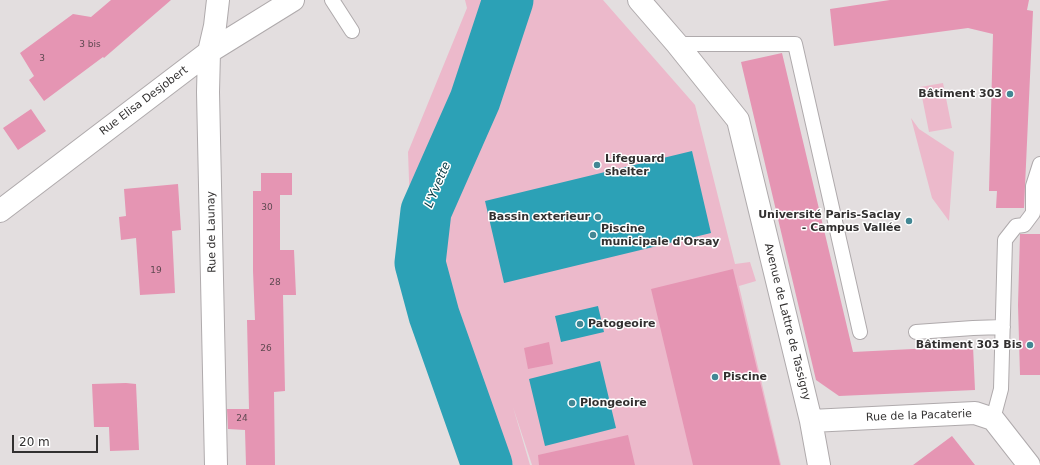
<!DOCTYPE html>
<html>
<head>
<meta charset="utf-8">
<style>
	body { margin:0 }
	#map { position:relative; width:1040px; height:465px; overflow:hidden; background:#e3dedf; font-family:"DejaVu Sans",sans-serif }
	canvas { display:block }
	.scale { position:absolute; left:12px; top:435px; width:86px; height:18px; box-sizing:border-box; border:2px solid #323030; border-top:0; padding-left:5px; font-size:12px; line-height:14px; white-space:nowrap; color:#323030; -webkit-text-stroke:3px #fff; paint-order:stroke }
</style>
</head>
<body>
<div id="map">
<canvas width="1040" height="465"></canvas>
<div class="scale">20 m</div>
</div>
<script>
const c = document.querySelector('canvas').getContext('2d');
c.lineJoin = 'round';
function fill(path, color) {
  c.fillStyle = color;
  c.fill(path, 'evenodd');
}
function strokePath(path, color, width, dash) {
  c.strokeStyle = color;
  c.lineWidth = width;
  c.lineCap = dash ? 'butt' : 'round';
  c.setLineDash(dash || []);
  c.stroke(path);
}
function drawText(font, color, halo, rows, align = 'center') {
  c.font = font + ' "DejaVu Sans",sans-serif';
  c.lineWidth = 3;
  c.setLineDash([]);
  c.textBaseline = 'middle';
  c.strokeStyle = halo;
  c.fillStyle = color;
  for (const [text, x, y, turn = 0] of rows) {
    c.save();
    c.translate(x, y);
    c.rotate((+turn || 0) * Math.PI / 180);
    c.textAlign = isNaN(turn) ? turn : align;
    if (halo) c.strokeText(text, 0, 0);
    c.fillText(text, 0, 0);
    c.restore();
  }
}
const green = new Path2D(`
	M465,0H603L695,105L735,264L750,262L756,281L739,286L781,465H532L513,407L530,465H472L440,374L412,263L408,152L467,8Z
	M943,83L952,128L929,132L920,87Z
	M911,118L919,129L954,152L949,221L932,198Z`);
const water = new Path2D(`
	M692,151L711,233L504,283L485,201Z
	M598,306L604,332L561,342L555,316Z
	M600,361L616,428L545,446L529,379Z`);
const river = new Path2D(`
	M487,465L434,315L420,263L426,211L475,100L508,0`);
const building = new Path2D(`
	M111,0H171L104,58L103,57L44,101L29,80L34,76L20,53L73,14L91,17Z
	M890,0H1029L1027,10L1033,11L1024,208H996L997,191H989L993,34L968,28L834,46L830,9Z
	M782,53L853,352L973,346L975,390L839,396L816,380L741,62Z
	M31,109L46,131L18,150L3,128Z
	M261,173H292V195H280V250H294L296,295H283L285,391L274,392L275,465H246L245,430L228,429L227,409H249L247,320H255L253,271V191H261Z
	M178,184L181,230L172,231L175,293L140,295L136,238L121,240L119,217L126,216L124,189Z
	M1020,234H1040V375H1020L1018,305Z
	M733,269L780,465H693L651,289Z
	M549,342L553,364L528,369L524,348Z
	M126,383L136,384L139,450L110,451L109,427H94L92,384Z
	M628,435L635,465H539L538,455Z
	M952,436L975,465H913Z`);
const service = new Path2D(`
	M332,0L352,31
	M677,44H795L860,332
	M916,332L973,328L1003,327
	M993,419L1001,389L1005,240L1016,226L1024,225L1033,213V186L1040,164`);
const minor = new Path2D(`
	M639,0L677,44L738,120L811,421L819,465
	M0,211L209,52L293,0
	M811,421L975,413L993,419L1029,465
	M216,465L208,92L209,52L215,26L218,0`);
const markers = [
	[1010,94,4,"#428794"],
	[597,165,4,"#428794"],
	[598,217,4,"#428794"],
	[909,221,4,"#428794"],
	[593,235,4,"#428794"],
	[580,324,4,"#428794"],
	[1030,345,4,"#428794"],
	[715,377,4,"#428794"],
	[572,403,4,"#428794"]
];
const numberNames = [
	["3 bis",90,45],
	["3",42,59],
	["30",267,208],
	["19",156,271],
	["28",275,283],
	["26",266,349],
	["24",242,419]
];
const poiNames = [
	["Bâtiment 303",1002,94,"right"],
	["Lifeguard",605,159],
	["shelter",605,172],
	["Université Paris-Saclay",901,215,"right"],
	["- Campus Vallée",901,228,"right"],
	["Bassin exterieur",590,217,"right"],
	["Piscine",601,229],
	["municipale d'Orsay",601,242],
	["Patogeoire",588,324],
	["Bâtiment 303 Bis",1022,345,"right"],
	["Piscine",723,377],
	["Plongeoire",580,403]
];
const streetNames = [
	["Rue Elisa Desjobert",144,101,-37],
	["Rue de Launay",212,232,-91],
	["Avenue de Lattre de Tassigny",787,322,76],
	["Rue de la Pacaterie",919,416,-2]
];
const waterNames = [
	["L'Yvette",438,185,-67]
];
fill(green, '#ecb9cb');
fill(water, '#2ca1b6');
strokePath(river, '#2ca1b6', 51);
fill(building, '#e595b3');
strokePath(service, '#afaaac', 16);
strokePath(minor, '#afaaac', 24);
strokePath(service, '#fff', 14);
strokePath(minor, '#fff', 22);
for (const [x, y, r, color] of markers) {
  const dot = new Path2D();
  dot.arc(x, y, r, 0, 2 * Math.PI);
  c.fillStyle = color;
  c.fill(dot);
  strokePath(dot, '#fff', 1.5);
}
drawText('9px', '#5f4951', null, numberNames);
drawText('bold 11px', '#323030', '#fff', poiNames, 'left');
drawText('11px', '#323030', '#fff', streetNames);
drawText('italic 12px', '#043942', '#fff', waterNames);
</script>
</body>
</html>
